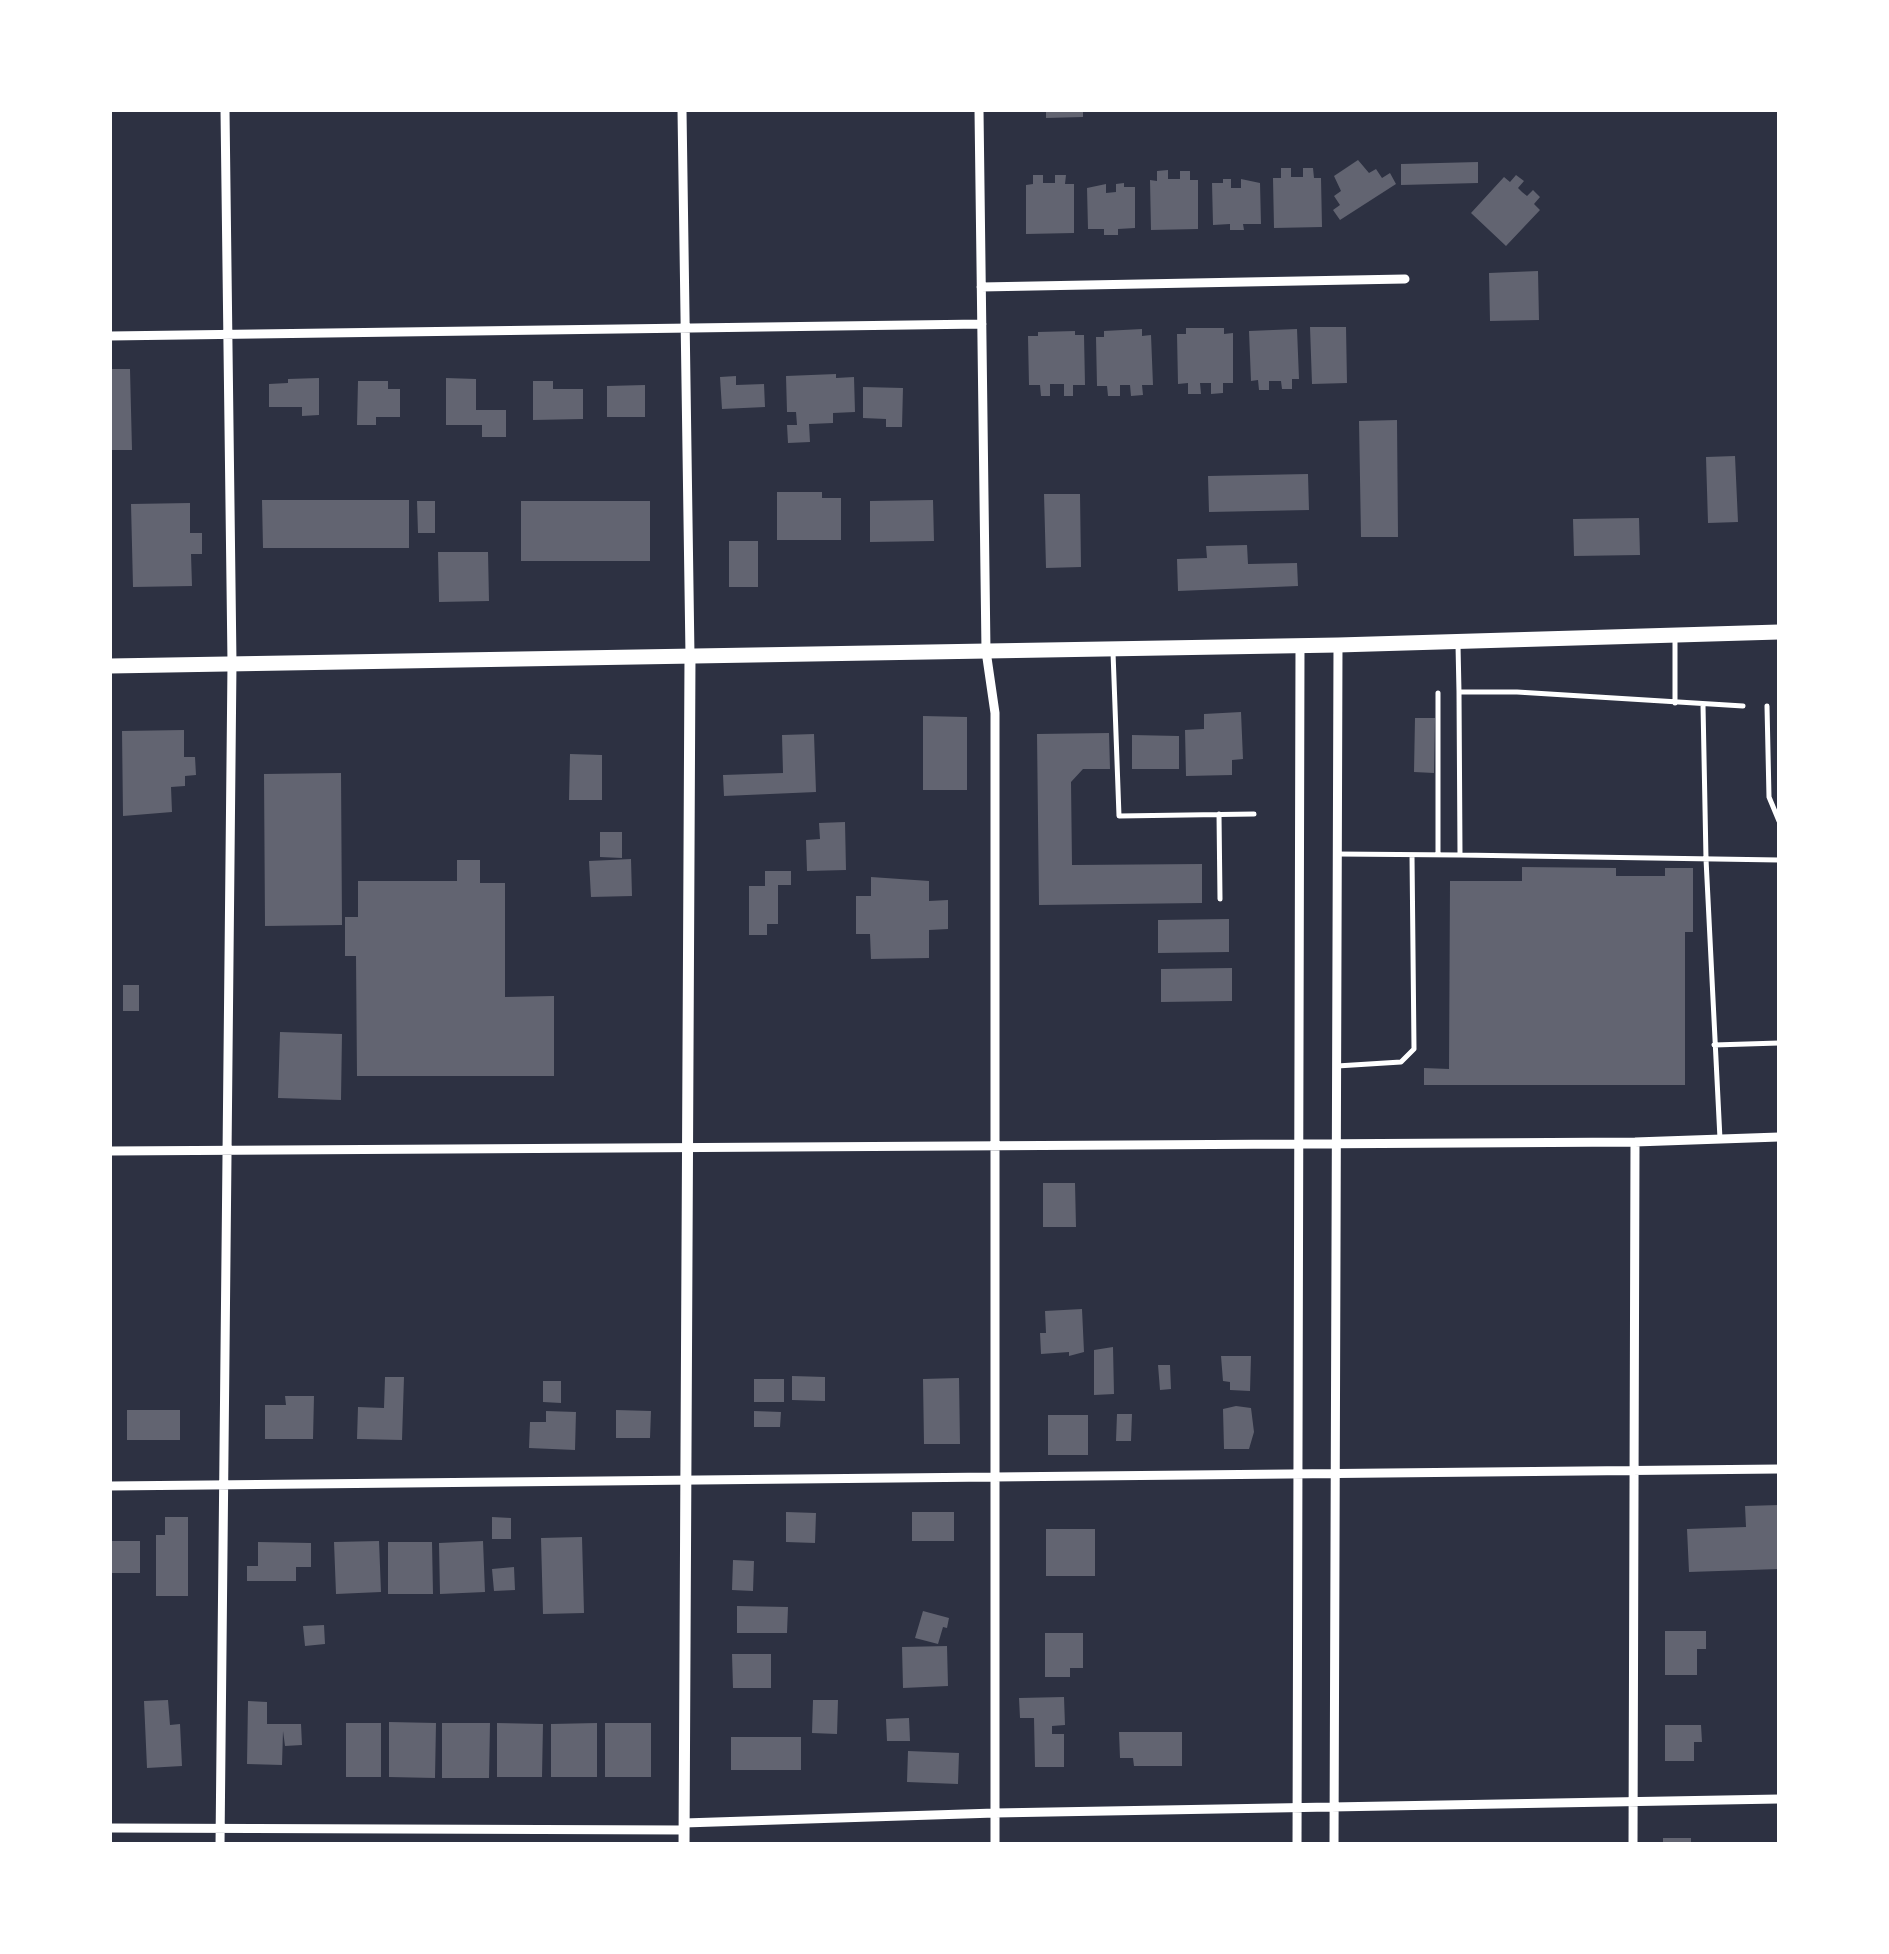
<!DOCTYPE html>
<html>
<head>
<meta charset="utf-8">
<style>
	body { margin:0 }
	#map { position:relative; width:1889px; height:1954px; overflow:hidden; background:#2d3142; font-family:Poppins,sans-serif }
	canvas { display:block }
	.frame { position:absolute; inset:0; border:112px solid #fff; pointer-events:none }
</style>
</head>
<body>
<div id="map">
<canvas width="1889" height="1954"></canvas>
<div class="frame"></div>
</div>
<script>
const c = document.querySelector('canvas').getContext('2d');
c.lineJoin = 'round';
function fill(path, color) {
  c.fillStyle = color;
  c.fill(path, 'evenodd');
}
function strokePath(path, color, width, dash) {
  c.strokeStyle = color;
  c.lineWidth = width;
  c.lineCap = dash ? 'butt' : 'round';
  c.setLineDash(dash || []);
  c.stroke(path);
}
const building = new Path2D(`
	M1046,110H1083V117L1046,118Z
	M1358,160L1369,173L1376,169L1382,178L1390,173L1396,184L1340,220L1333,210L1340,205L1334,196L1341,191L1334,176Z
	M1478,162V183L1401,185V164Z
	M1281,168H1291V177H1303V168H1313L1314,178H1321L1322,227L1274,228L1273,178H1281Z
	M1168,170V179H1180V171H1190V180H1198V229L1151,230L1150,180L1157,181V171Z
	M1033,175H1043V183H1055V175H1066L1065,184H1074V233L1026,234V185L1033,184Z
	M1516,175L1524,181L1518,188L1522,192L1527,196L1533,190L1540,197L1534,204L1540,210L1506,246L1471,213L1504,177L1510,182Z
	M1223,179H1231V188H1241V179L1260,183L1261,224H1243L1244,230H1230V224L1213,225L1212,183H1223Z
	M1124,183V187H1135V228L1118,229V235H1104V229H1088L1087,188L1106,184V193L1116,192V184Z
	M1538,271L1539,320L1490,321L1489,273Z
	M1310,327H1346L1347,383L1312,384Z
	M1186,328H1224V334L1233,333V383H1223V393L1211,394V383H1200L1201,394H1188V383L1178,384L1177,334H1186Z
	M1142,329V336L1151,335L1153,385H1142L1143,395L1131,396L1130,385H1120V396H1108L1107,386H1097L1096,337H1104V331Z
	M1297,329L1299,379H1292V389H1282L1281,381H1269V390H1259L1258,380L1251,381L1249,331Z
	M1075,331V335H1084L1085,385H1073V396H1064V384H1050V396H1041L1040,385H1029L1028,336H1038V332Z
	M110,369H130L132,450H110Z
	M836,374V378L854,377L855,412L833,413V423L809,424L810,442L788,443L787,425H797L796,412H787L786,376Z
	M736,376V385L764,384L765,407L722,409L720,377Z
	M319,378V415L302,416V407H269V384L288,383V379Z
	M446,378L476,379V410H506V437H482V425H446Z
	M358,381H388V389H400V417H376V425H357Z
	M533,381H553V389H583V419L533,420Z
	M645,385V417H607V386Z
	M863,387L903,388L902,427H886V419L863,418Z
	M1397,420L1398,537H1361L1359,421Z
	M1735,456L1738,522L1708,523L1706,457Z
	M1308,474L1309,510L1209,512L1208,476Z
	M777,492H822V498H841V540H777Z
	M1044,494H1080L1081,567L1046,568Z
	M262,500H409V548H263Z
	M933,500L934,541L870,542V501Z
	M417,501H435V533H418Z
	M521,501H650V561H521Z
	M190,503V533H202V554H191L192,586L133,587L131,504Z
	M1639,518L1640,555L1574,556L1573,519Z
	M729,541H758V587H729Z
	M1247,545L1248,564L1297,563L1298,586L1178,591L1177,559L1207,558L1206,546Z
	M438,552H488L489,601L439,602Z
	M1241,712L1243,759L1232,760V775L1186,776L1185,730L1204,729V714Z
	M923,716L967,717V790H923Z
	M1415,718H1435L1434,773L1414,772Z
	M184,730V757H195L196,775L185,776V786L171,787L172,812L123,816L122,731Z
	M1109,733L1110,769H1083L1071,782L1072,865L1202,864V903L1039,905L1037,734Z
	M814,734L816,792L724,796L723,775L783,773L782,735Z
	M1132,735L1179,736V769H1132Z
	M570,754L602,755V800H569Z
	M341,773L342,925L265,926L264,774Z
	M845,822L846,870L807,871L806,840L820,839L819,823Z
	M600,832H622V858L600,857Z
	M631,859L632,896L591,897L589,861Z
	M457,860H480V883H505V997L554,996V1076H357L356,956H345V917H358V881H457Z
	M1522,867L1616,868V876H1665V868H1693V932H1685V1085H1424V1068L1449,1069L1450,881H1522Z
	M765,871H791V885H778V924H767V935H749V886H765Z
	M871,877L929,881V901L948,900V929L929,930V958L871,959L870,934H856V896H871Z
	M1229,919V952L1158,953V920Z
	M1232,968V1001L1161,1002V969Z
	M123,985H139V1011H123Z
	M280,1032L342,1034L341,1100L278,1098Z
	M1043,1183H1075L1076,1227H1043Z
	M1082,1309L1084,1352L1069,1356V1352L1041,1354L1040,1333H1046L1045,1311Z
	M1113,1347L1114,1394L1094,1395V1350Z
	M1221,1356H1251L1250,1391L1230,1390V1382L1223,1381Z
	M1158,1365H1170L1171,1389L1160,1390Z
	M792,1376L825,1377V1401L792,1400Z
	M385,1377H404L402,1440L357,1439L358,1407L384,1408Z
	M959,1378L960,1444H924L923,1379Z
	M754,1379H784V1402H754Z
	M543,1381H561V1403L543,1402Z
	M285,1396H314L313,1439H265V1405H286Z
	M1236,1406L1251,1408L1254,1432L1249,1449H1224L1223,1409Z
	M127,1410H180V1440H127Z
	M616,1410L651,1411L650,1438H616Z
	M546,1411L576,1412L575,1450L529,1448L530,1422H546Z
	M754,1411L781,1412L780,1427H754Z
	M1117,1414H1132L1131,1441H1116Z
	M1048,1415H1088V1455H1048Z
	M1779,1505V1569L1689,1572L1687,1529L1746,1527L1745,1506Z
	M786,1512L816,1513L815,1543L786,1542Z
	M912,1512H954V1541H912Z
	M165,1517H188V1596H156V1535H165Z
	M492,1517L511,1518V1539H492Z
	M1046,1529H1095V1576H1046Z
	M582,1537L584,1613L543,1614L541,1538Z
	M110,1541H140V1573H110Z
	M379,1541L381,1592L336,1594L334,1542Z
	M483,1541L485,1592L440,1594L439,1543Z
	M258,1542L311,1543V1567H296V1581H247V1566H258Z
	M388,1542H432L433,1594H388Z
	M733,1560L754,1561L753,1591L732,1590Z
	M514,1567L515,1590L494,1591L492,1569Z
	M737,1606L788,1607L787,1633H737Z
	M923,1611L949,1618L947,1628L943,1627L938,1644L915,1638Z
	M324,1625L325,1644L305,1646L303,1626Z
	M1665,1631H1706V1649H1697V1675H1665Z
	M1045,1633H1083V1668H1070V1677H1045Z
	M947,1646L948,1686L903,1688L902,1647Z
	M732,1654H771V1688H733Z
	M1064,1697L1065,1725L1052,1726V1734H1064V1767H1035L1034,1718H1020L1019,1698Z
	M168,1700L170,1725L180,1724L182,1766L147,1768L144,1701Z
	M813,1700H838L837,1734L812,1733Z
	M248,1701L267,1702V1724H301L302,1745L285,1746L283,1731L282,1765L247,1764Z
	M909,1718L910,1741H887L886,1719Z
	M389,1722L436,1723L435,1778L389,1777Z
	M346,1723H381V1777H346Z
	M442,1723H490L489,1778H442Z
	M497,1723L543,1724L542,1777H497Z
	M597,1723V1777H551V1724Z
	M605,1723H651V1777H605Z
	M1665,1725H1701L1702,1742H1694V1761H1665Z
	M1119,1732H1182V1766H1134L1133,1758H1120Z
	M731,1737H801V1770H731Z
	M908,1751L959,1753L958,1784L907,1782Z
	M1663,1838H1691V1844H1663Z`);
const service = new Path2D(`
	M1675,636V703
	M1458,645L1459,692
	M1113,652L1119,816L1254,814
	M1438,693V855
	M1703,705L1706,859L1720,1139
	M1743,706L1517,692H1459L1460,855L1779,860
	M1767,706L1769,797L1779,821
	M1219,814L1220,899
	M1337,854L1459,855
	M1714,1045L1779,1043
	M1337,1066L1401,1062L1414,1049L1412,855`);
const minor = new Path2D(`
	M682,110L690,656
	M979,110L986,651L995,713V1844
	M981,287L1405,279
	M110,336L982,324
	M110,1151L1635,1142L1779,1137
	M110,1486L1779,1469
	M684,1823L995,1813L1779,1799
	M110,1828L684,1830
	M220,1844L232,663L225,110
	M1297,1844L1300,645
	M1334,1844L1338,645
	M1633,1844L1635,1142`);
const tertiary = new Path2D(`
	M684,1844L690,656`);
const primary = new Path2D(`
	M110,666L1338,645L1779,632`);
fill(building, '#626471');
strokePath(service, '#fff', 5);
strokePath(minor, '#fff', 9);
strokePath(tertiary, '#fff', 11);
strokePath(primary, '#fff', 15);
</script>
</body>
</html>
